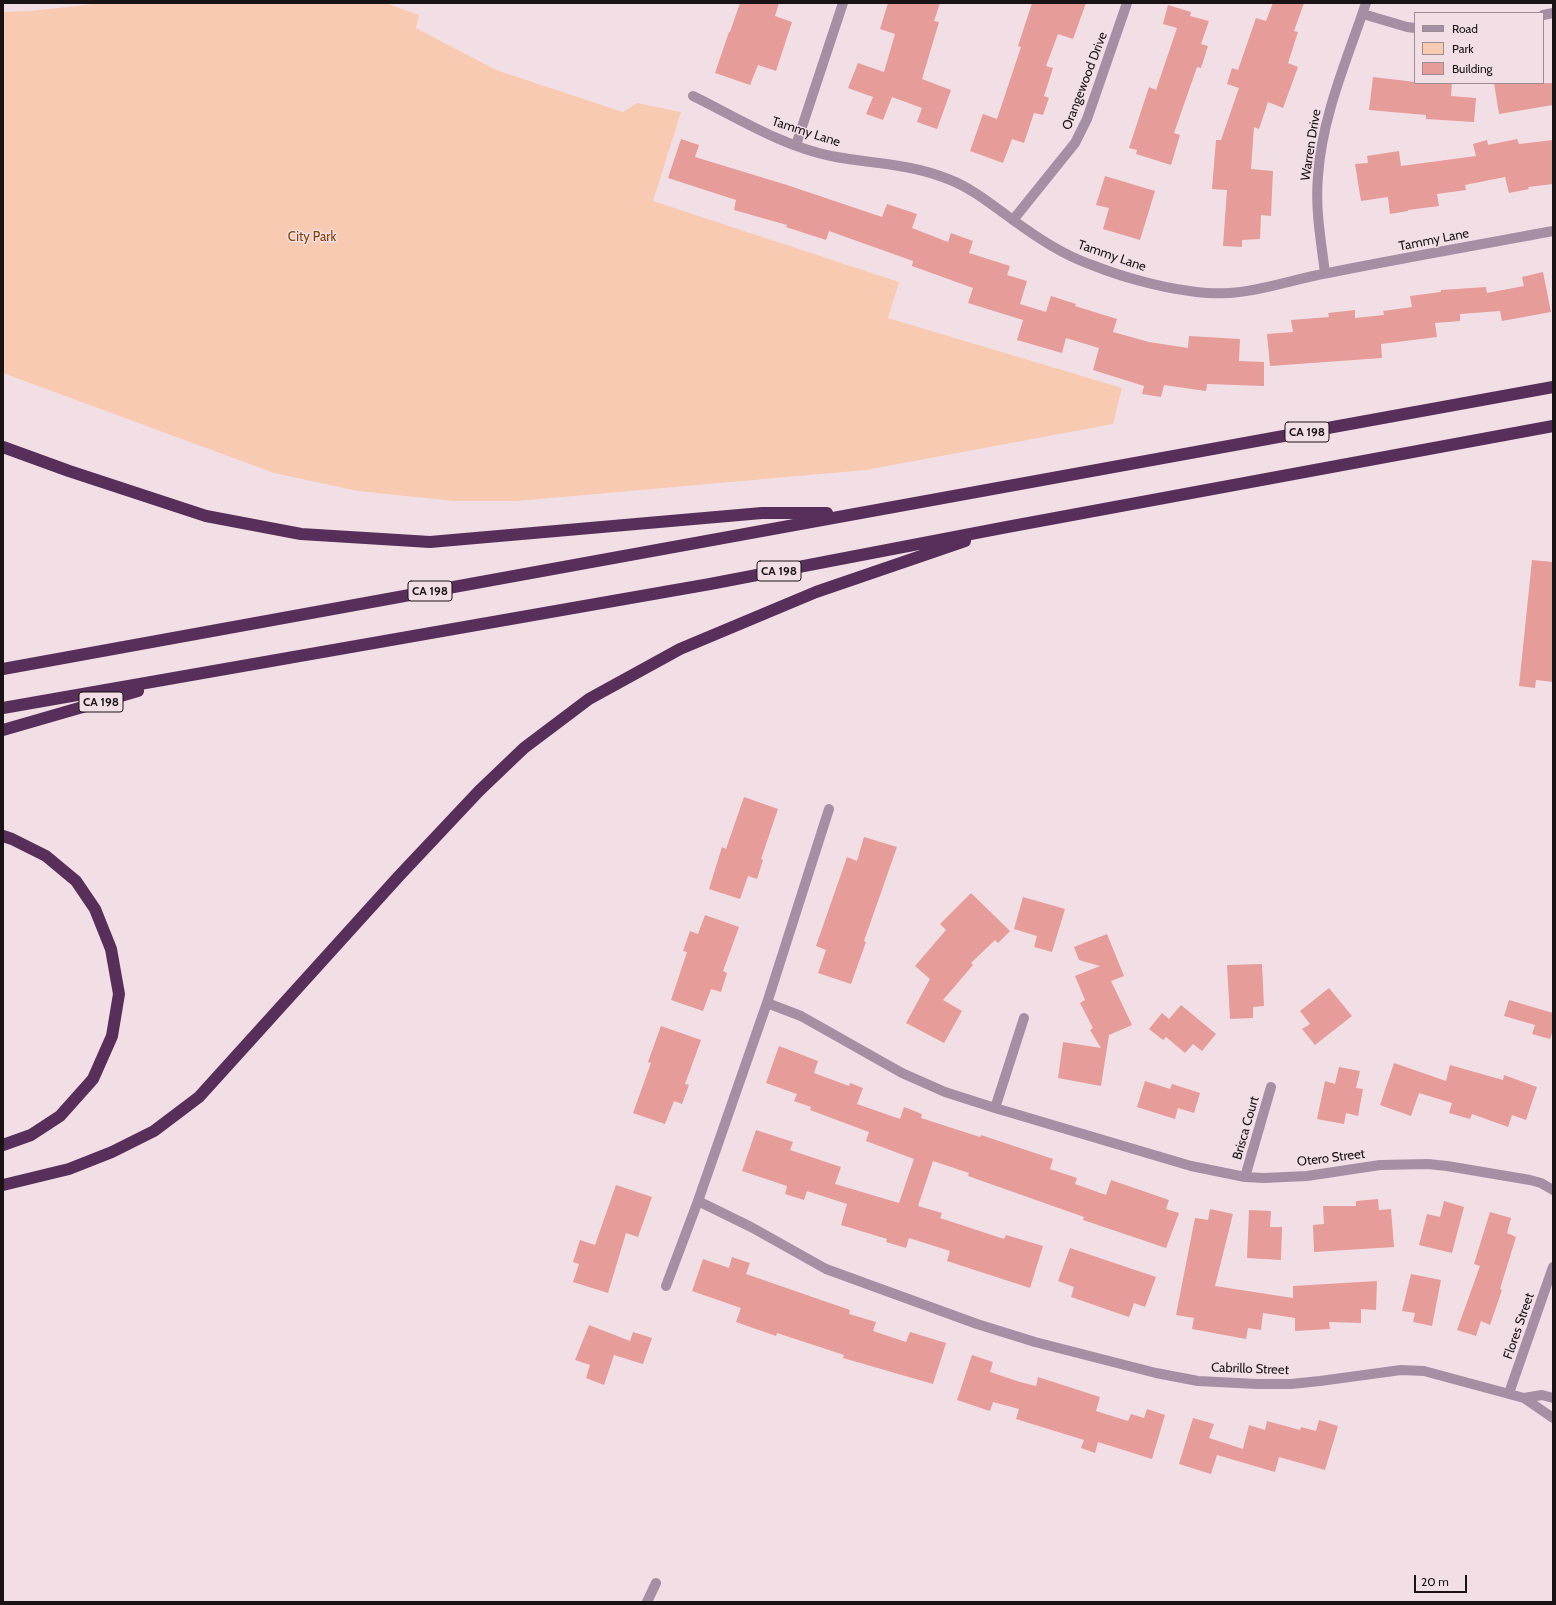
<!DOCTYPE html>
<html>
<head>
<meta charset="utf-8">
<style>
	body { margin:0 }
	#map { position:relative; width:1556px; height:1605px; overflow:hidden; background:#f2dfe6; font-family:Cabin,sans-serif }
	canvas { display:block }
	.frame { position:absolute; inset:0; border:4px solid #191316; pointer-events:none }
	.legend { position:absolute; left:1414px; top:12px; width:130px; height:72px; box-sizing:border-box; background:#f2dfe6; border:1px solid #9b8d93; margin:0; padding:5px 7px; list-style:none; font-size:12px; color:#191316 }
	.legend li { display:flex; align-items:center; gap:8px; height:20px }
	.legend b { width:20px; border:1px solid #9b8d93 }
	.scale { position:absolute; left:1414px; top:1575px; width:53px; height:18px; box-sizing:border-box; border:2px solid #191316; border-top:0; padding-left:5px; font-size:12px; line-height:14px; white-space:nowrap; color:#191316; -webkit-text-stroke:3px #f2dfe6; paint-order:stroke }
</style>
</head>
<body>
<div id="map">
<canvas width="1556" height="1605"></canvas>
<div class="frame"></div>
<ul class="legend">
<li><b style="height:5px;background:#a48fa5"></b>Road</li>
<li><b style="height:11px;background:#f7cab1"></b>Park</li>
<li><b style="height:11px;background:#e69c99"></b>Building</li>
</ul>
<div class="scale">20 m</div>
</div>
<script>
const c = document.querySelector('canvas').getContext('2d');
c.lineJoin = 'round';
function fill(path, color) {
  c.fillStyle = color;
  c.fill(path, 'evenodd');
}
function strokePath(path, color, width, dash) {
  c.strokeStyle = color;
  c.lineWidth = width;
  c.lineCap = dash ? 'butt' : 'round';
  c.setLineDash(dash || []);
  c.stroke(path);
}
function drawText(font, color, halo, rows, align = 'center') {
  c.font = font + ' Cabin,sans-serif';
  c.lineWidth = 3;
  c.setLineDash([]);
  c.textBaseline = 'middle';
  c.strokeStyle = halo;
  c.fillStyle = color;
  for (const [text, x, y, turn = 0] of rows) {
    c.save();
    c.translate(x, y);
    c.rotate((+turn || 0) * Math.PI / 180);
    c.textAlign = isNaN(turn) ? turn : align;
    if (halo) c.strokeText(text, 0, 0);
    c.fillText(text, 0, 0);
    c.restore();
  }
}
const green = new Path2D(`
	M104,3H386L419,15L416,28L496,70L623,112L637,103L681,112L653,201L899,282L888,318L1122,388L1113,424L866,470L517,501H454L358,491L274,473L3,373V12L30,11Z`);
const building = new Path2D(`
	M740,3H779L775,16L792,22L776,71L758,65L750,85L715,73L729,32H730Z
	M888,3H940L934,21L939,22L922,79L951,90L937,129L917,122L922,108L892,97L883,120L866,114L873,97L848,88L858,63L884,72L895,34L880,29Z
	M1032,3H1086L1073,39L1058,34L1046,66L1053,68L1044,96L1049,98L1043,115L1034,113L1024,143L1012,139L1003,163L970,151L983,114L997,119L1021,47L1018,46Z
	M1273,3H1304L1294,31L1298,32L1288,63L1298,67L1283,108L1268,102L1259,129L1254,127L1251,169L1273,171L1271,216L1261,215L1260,239L1242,240V247L1223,246L1227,190L1212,189L1216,140H1221L1239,88L1227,84L1232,68L1238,70L1256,18L1266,21Z
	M1168,5L1191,12L1190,16L1209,21L1201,44L1208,46L1201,68L1197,67L1174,133L1180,135L1171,165L1136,154L1137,150L1129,148L1149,87L1156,90L1177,28L1163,24Z
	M1373,77L1415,82V83H1452L1451,96L1476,98L1474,122L1426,119V115L1369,110Z
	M1494,83H1553V105L1499,114Z
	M681,139L699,145L695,157L787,185L882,217L887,204L917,214L912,228L948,242L951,233L973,241L969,253L1010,266L1007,275L1027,281L1020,304L1046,312L1051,296L1076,304L1075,306L1117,319L1113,332L1149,342L1188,348L1189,336L1240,339L1239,361L1264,362V386L1207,384L1206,391L1164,385L1161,397L1142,394L1144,386L1093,370L1099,348L1066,338L1062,353L1017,340L1023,320L968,303L973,288L912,266L913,261L829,231L826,240L786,227L787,225L734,210L736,200L668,178Z
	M1517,139L1519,144L1553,140V184L1528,187L1529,189L1509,193L1505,177L1465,185L1466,190L1437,194L1439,206L1408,210V211L1390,214L1388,197L1361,201L1355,164L1368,163L1367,156L1399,151L1401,166L1476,156L1473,144L1487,140L1488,145Z
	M1105,176L1155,191L1140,240L1103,229L1109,208L1096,205Z
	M1543,272L1551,312L1502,321L1500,311L1460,314V321L1435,323L1437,337L1381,344L1382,358L1270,366L1267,334L1293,332L1291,320L1329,317L1328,313L1355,310V318L1384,315L1383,311L1412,307L1410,296L1441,292V290L1486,287L1487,293L1524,286L1522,277Z
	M1532,560L1553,562V682L1536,680L1535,688L1519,686Z
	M744,797L778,809L761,859L763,860L757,879L748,876L740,899L709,889L722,847L726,849Z
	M864,837L897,847L864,941L866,942L851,984L818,973L826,950L816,946L847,857L857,861Z
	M971,893L1010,931L998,943L995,940L971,963L973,965L943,1000L962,1011L944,1043L906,1023L930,979L915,966L946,930L940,924Z
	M1023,897L1065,909L1052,952L1034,947L1037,936L1014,929Z
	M705,915L739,927L723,971L727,973L721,992L711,989L703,1011L671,1000L687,952L683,951L690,931L698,934Z
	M1107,934L1124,976L1111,981L1132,1025L1109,1035L1101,1086L1058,1078L1063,1042L1101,1048L1090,1030L1093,1028L1080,1003L1085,1000L1075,976L1100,966L1079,960L1074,947Z
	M1262,964L1264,1006L1253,1007V1018L1230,1019L1227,965Z
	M1329,988L1352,1016L1315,1045L1302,1029L1310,1024L1300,1011Z
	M1509,1000L1553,1013V1030L1550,1039L1532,1034L1535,1025L1504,1016Z
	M1181,1005L1216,1034L1202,1051L1193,1044L1185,1053L1166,1037L1163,1040L1149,1029L1162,1013L1169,1019Z
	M661,1026L701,1040L685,1084L689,1085L682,1104L674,1101L665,1124L633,1113L651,1063L648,1062Z
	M779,1046L818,1061L814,1073L849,1086L850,1083L863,1088L857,1104L900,1119L904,1107L922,1114L921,1118L980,1137L981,1135L1053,1159L1050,1169L1077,1178L1075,1184L1106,1195L1111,1180L1169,1200L1166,1209L1179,1213L1166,1248L1083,1220L1084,1217L968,1176L969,1173L933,1161L918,1206L942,1213L940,1218L1004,1239L1006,1235L1043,1246L1030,1288L947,1261L950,1251L909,1238L906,1248L886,1242L887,1239L841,1225L847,1204L807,1191L804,1200L785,1194L787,1186L742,1171L756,1130L793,1142L790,1150L841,1167L835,1184L899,1203L914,1159L866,1141L869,1132L810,1110L811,1107L794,1101L797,1094L766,1083Z
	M1394,1063L1446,1081L1450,1065L1503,1080L1504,1075L1537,1087L1526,1120L1512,1115L1508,1127L1472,1114L1470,1119L1449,1113L1452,1103L1419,1093L1411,1116L1380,1105Z
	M1339,1067L1360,1071L1356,1088L1363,1089L1358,1116L1346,1113L1344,1124L1317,1119L1325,1081L1335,1084Z
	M1145,1081L1170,1089L1172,1084L1200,1093L1194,1113L1178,1108L1175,1119L1137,1107Z
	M616,1185L652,1197L638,1237L626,1233L608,1293L573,1282L579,1264L573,1262L580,1240L595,1245Z
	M1378,1199L1379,1210L1391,1209L1394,1247L1314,1252L1313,1225L1324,1224L1323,1206H1356V1201Z
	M1444,1201L1464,1207L1452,1253L1419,1245L1427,1214L1440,1217Z
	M1210,1209L1233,1214L1215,1286L1293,1298V1286L1377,1281L1376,1310L1361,1309V1323L1329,1322L1330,1329L1295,1331V1318L1263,1313L1261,1330L1248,1328L1246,1339L1192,1329L1194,1318L1176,1315L1195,1218L1208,1220Z
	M1249,1210L1271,1211L1270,1227H1282L1281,1260L1247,1258Z
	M1490,1212L1511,1218L1507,1233L1516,1237L1500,1289L1502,1290L1490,1325L1481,1321L1476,1336L1457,1330L1480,1266L1474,1264Z
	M1070,1248L1156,1277L1145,1307L1134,1303L1129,1317L1071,1297L1074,1287L1058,1281Z
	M732,1257L750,1263L746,1274L850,1310L849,1314L876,1322L873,1331L906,1342L910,1332L946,1343L933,1384L843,1358L844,1355L777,1333L776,1336L736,1322L741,1308L692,1291L703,1259L729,1268Z
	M1411,1274L1441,1280L1432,1326L1413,1322L1415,1313L1402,1311Z
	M589,1325L630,1341L633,1332L652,1338L643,1364L614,1355L604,1385L586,1378L590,1365L575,1360Z
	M972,1355L993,1362L990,1372L1020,1382L1036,1386L1038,1377L1100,1397L1096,1411L1128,1421L1131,1414L1144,1418L1147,1409L1165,1415L1152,1459L1098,1442L1095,1453L1081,1448L1084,1440L1016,1419L1019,1409L993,1402L990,1411L957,1400Z
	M1193,1418L1214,1424L1209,1438L1243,1449L1249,1425L1265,1430L1267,1421L1300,1430L1301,1427L1316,1431L1319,1420L1338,1426L1325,1470L1279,1457L1275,1472L1217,1455L1211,1474L1179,1464Z`);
const minor = new Path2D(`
	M1363,14L1407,27L1415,28
	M1543,15L1553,13
	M693,96C738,118 782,146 831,156C872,164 908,163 948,179C972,188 992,205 1013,220C1038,238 1063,255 1092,265C1127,279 1170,290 1207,293C1249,296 1288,280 1328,273C1403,258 1478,245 1553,231
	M796,145L843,3
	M1013,220L1075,143L1087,119L1127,3
	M1325,273C1321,241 1315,209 1318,176C1322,116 1347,60 1366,3
	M829,809L767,1003L801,1016L902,1073L945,1092L995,1108L1191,1166L1245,1177L1264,1178L1307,1176L1380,1165L1428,1164L1447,1166L1530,1180L1541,1183L1553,1190
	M995,1108L1024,1018
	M1245,1177L1271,1087
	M698,1201L751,1227L826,1269L977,1324L1035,1342L1156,1373L1198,1381L1257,1384H1291L1320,1381L1401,1370L1424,1371L1524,1398L1553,1418
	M666,1286L698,1201L767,1003
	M1509,1393L1553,1267
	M1524,1398L1542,1395L1553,1398
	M647,1602L656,1583`);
const highway = new Path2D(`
	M3,447L69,471L206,516L301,534L430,542L762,513H827
	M3,669L1553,387
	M3,708L710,584L1007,527L1553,426
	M3,730L138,691
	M3,836L12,839L46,856L76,881L95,909L111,949L119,994L112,1036L93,1079L60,1116L31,1135L3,1145
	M3,1185L69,1169L112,1152L154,1131L199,1097L399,876L479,791L524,748L589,699L680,649L816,592L965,541`);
const shields = [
	[1307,432,44],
	[779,571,44],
	[430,591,44],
	[101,702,44]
];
const shieldNames = [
	["CA 198",1307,432],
	["CA 198",779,571],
	["CA 198",430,591],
	["CA 198",101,702]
];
const streetNames = [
	["Orangewood Drive",1085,81,-69],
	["Tammy Lane",806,132,18],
	["Warren Drive",1311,145,-81],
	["Tammy Lane",1434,240,-11],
	["Tammy Lane",1112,256,19],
	["Brisca Court",1246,1128,-74],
	["Otero Street",1331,1158,-7],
	["Flores Street",1519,1326,-71],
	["Cabrillo Street",1250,1369,2]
];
const parkNames = [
	["City Park",312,237]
];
fill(green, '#f7cab1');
fill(building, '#e69c99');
strokePath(minor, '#a48fa5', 10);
strokePath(highway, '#582f5b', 12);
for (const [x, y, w] of shields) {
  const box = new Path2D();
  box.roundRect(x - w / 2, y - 10, w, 20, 3);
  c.fillStyle = '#f2dfe6';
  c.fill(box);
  strokePath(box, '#191316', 1);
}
drawText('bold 12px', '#191316', null, shieldNames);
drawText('13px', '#191316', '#f2dfe6', streetNames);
drawText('13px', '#883e00', '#f2dfe6', parkNames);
</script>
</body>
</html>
